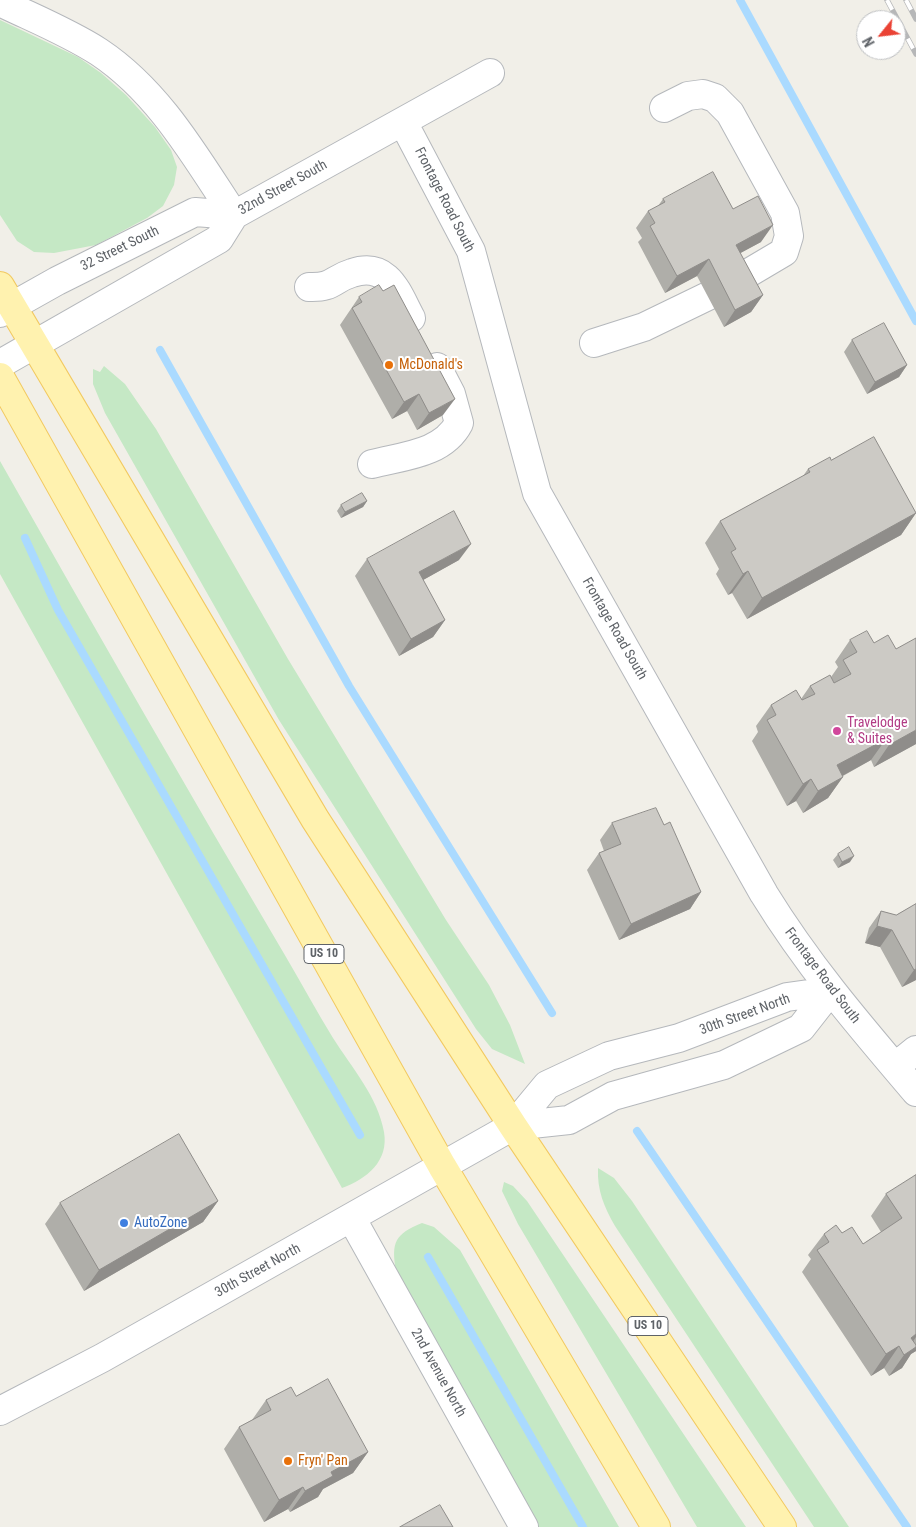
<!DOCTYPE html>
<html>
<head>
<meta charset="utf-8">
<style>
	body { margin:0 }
	#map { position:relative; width:916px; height:1527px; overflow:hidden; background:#f1efe8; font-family:"Roboto Condensed",sans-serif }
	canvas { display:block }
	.north { position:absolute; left:856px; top:10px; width:50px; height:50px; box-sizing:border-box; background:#fff; border:1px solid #bfc1c3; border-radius:50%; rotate:241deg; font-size:14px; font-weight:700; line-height:20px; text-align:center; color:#5f6368 }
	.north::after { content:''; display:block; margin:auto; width:18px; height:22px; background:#ea4335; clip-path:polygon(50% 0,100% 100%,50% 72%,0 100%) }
</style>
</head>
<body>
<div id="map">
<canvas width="916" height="1527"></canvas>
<div class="north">N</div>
</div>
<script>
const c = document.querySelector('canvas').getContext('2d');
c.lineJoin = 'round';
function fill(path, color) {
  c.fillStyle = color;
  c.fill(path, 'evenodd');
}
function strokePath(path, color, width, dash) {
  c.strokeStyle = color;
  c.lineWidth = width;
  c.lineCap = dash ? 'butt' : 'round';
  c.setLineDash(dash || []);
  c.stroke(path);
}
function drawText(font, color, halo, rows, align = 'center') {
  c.font = font + ' "Roboto Condensed",sans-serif';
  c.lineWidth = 4;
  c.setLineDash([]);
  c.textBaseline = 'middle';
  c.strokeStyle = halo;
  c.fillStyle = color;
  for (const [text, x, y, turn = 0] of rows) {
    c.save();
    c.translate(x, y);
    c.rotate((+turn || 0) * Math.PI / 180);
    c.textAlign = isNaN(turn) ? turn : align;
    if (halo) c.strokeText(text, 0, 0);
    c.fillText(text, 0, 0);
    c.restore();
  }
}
const green = new Path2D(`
	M0,20L78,57L101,73L126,95L155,127L171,150L177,167L174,185L163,206L147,218L96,245L54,253L34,252L17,241L0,215Z
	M104,366L125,384L156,429L288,659L446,920L489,985L510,1025L525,1064L492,1049L476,1029L279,720L105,413L93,384V369L100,372Z
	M0,461C94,627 189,793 286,957C302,984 317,1012 333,1038C352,1068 378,1097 384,1132C389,1161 367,1179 342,1188L0,574Z
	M598,1168L614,1178L632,1201L849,1527H814L615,1226C604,1207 597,1190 598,1168Z
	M504,1182L513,1186L527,1201L746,1527H697L518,1224L502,1191Z
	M422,1223L434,1227L460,1250L619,1527H538L396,1271C391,1242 395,1234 422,1223Z`);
const stream = new Path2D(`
	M740,0L916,321
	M160,350L349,686L552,1013
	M25,538L58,610L360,1135
	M637,1131L907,1527
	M428,1257L583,1527`);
const minor = new Path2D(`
	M0,2C33,18 68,32 99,52C159,92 195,156 234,215
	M664,108L688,96L703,94L715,98L730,113L785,213L789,236L784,252L735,281
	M403,122L471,251L537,493L764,894C809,967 860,1026 916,1092
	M309,287C334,288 332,279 352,273C388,261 397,292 411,318
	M0,313L57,281L195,212L234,215
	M594,343L644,327L708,296
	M0,364L219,239L234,215L490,73
	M372,464C403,456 443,454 459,423L451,394L437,367
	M895,1067L916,1050
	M513,1126L569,1120L613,1096L724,1065L801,1028L830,991
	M352,1219L524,1527
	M0,1411L102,1358L513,1126L547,1085L609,1056L679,1038L787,997L830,991`);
const major = new Path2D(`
	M0,286L315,819L513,1126L782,1527
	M0,377L442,1166L656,1527`);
const rail = new Path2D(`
	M887,0L916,54
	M906,0L916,19`);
const wall = new Path2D(`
	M663,199L733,209L761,242L740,253L763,295L751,312L724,327L697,276L665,293L638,242L642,238L636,228L648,211L658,206Z
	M359,297L443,415L417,430L407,411L392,419L340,325Z
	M852,340L907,365L899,377L867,394L844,352Z
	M831,460L916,513L901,535L747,619L732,593L728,595L716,574L719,569L705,543L720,521L803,476L808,469Z
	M367,501L363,507L341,518L337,511L341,505Z
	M367,559L459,560L423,580L445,620L433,637L399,656L355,576Z
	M850,640L916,744L874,767L871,760L843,776L828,798L803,813L796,801L787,806L752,741L758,732L756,726L771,705L801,699L810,686L831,677L838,667L835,662Z
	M612,823L664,825L701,892L690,909L619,940L587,870L599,853L604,851L600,840Z
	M838,854L850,862L838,868L833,860Z
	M916,904V980L902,987L880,947L865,943L869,928L881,911L896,915Z
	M916,1175V1351L911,1354L902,1368L889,1376L884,1368L871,1376L802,1272L811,1259L808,1255L824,1234L842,1233L863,1244L881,1232L871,1216L886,1194Z
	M218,1201L203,1222L84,1291L45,1224L60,1203Z
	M296,1396L368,1452L353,1473L323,1489L318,1497L290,1512L288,1509L264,1522L224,1449L239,1427L252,1420L266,1400Z`);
const shadedWall = new Path2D(`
	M773,225L761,242L724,262L736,245Z
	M709,259L697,276L665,293L677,276Z
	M763,295L751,312L724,327L735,310Z
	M907,365L899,377L867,394L875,382Z
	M419,394L407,411L392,419L404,402Z
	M455,399L443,415L417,430L429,413Z
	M367,501L363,507L341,518L345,512Z
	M916,513L901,535L747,619L762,598Z
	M471,544L459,560L407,589L419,572Z
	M748,571L732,593L728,595L743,574Z
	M445,620L433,637L399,656L411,639Z
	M916,730V744L874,767L889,745Z
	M886,739L871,760L822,787L837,765Z
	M843,777L828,798L803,813L818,791Z
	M811,779L796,801L787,806L803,784Z
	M854,856L850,862L838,868L842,862Z
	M701,892L690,909L619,940L631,924Z
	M877,926L892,930L880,947L865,943Z
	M916,969V980L902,987L914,970Z
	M218,1201L203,1222L84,1291L99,1270Z
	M916,1334V1337L905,1353L911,1338Z
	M916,1344V1351L911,1354L902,1368L889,1376L904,1355L913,1349Z
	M899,1346L884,1368L871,1376L886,1354Z
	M368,1452L353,1473L323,1489L318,1497L290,1512L305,1491L331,1472Z
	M303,1487L288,1509L264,1522L279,1500Z`);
const building = new Path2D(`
	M713,172L733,209L758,196L773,225L736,245L763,295L735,310L709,259L677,276L650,226L655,223L648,211L665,202L663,199Z
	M379,285L383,291L394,285L455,399L429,413L419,394L404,402L352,308L362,302L359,297Z
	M884,323L907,365L875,382L852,340Z
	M874,437L916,513L762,598L748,571L743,574L731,552L736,549L720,521L810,472L808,469L830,457L831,460Z
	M362,493L367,501L345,512L341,505Z
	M454,511L471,544L419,572L445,620L411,639L367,559Z
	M867,631L874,643L888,635L896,649L916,638V730L889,745L886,739L837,765L843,777L818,791L811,779L803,784L767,720L776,715L771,705L796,690L802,700L815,694L810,686L830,675L834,683L851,674L843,660L857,652L850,640Z
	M656,808L664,825L670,822L701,892L631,924L599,853L621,844L612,823Z
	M849,847L854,856L842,862L838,854Z
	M916,904V969L914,970L892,930L877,926L881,911L896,915Z
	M179,1134L218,1201L99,1270L60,1203Z
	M916,1175V1334L911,1338L916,1345V1347L904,1355L899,1346L886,1354L817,1250L829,1242L824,1234L836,1225L842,1233L852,1227L863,1244L902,1218L886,1194Z
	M328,1379L368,1452L331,1472L333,1476L305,1491L303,1487L279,1500L239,1427L271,1410L266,1400L291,1387L296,1396Z
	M440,1505L453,1527H400Z`);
const markers = [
	[389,365,5,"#e8710a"],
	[837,731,5,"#d1479c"],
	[124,1223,5,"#3f7fe0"],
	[288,1461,5,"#e8710a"]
];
const shields = [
	[324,954,40],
	[648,1326,40]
];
const shieldNames = [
	["US 10",324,954],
	["US 10",648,1326]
];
const streetNames = [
	["32nd Street South",283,188,-29],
	["Frontage Road South",444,200,63],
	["32 Street South",120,249,-26],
	["Frontage Road South",614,629,60],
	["Frontage Road South",822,976,53],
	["30th Street North",745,1015,-20],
	["30th Street North",258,1271,-29],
	["2nd Avenue North",438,1373,61]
];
const foodNames = [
	["McDonald's",399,365],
	["Fryn' Pan",298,1461]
];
const hotelNames = [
	["Travelodge",847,723],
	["& Suites",847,739]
];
const shopNames = [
	["AutoZone",134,1223]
];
fill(green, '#c5e8c5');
strokePath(stream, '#aadaff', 8);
strokePath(minor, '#b5b8bc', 30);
strokePath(major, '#f2c960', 30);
strokePath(minor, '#fff', 28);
strokePath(major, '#fff2af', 28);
strokePath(rail, '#b6b7b8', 5.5);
strokePath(rail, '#fff', 4, [11]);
fill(wall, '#afaea9');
fill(shadedWall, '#8f8d8a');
fill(building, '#cccac5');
strokePath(building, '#8f8d8a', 1);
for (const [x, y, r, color] of markers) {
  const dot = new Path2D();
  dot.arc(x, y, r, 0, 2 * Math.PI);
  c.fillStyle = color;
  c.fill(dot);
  strokePath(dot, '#fff', 2);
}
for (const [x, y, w] of shields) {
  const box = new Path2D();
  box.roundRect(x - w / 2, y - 9.5, w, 19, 4);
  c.fillStyle = '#fff';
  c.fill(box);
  strokePath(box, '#5f6368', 1);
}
drawText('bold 12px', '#5f6368', null, shieldNames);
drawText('14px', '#5f6368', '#fff', streetNames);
drawText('14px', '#c56008', '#fff', foodNames, 'left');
drawText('14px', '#b23c85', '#fff', hotelNames, 'left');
drawText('14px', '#366cbe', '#fff', shopNames, 'left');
</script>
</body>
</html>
